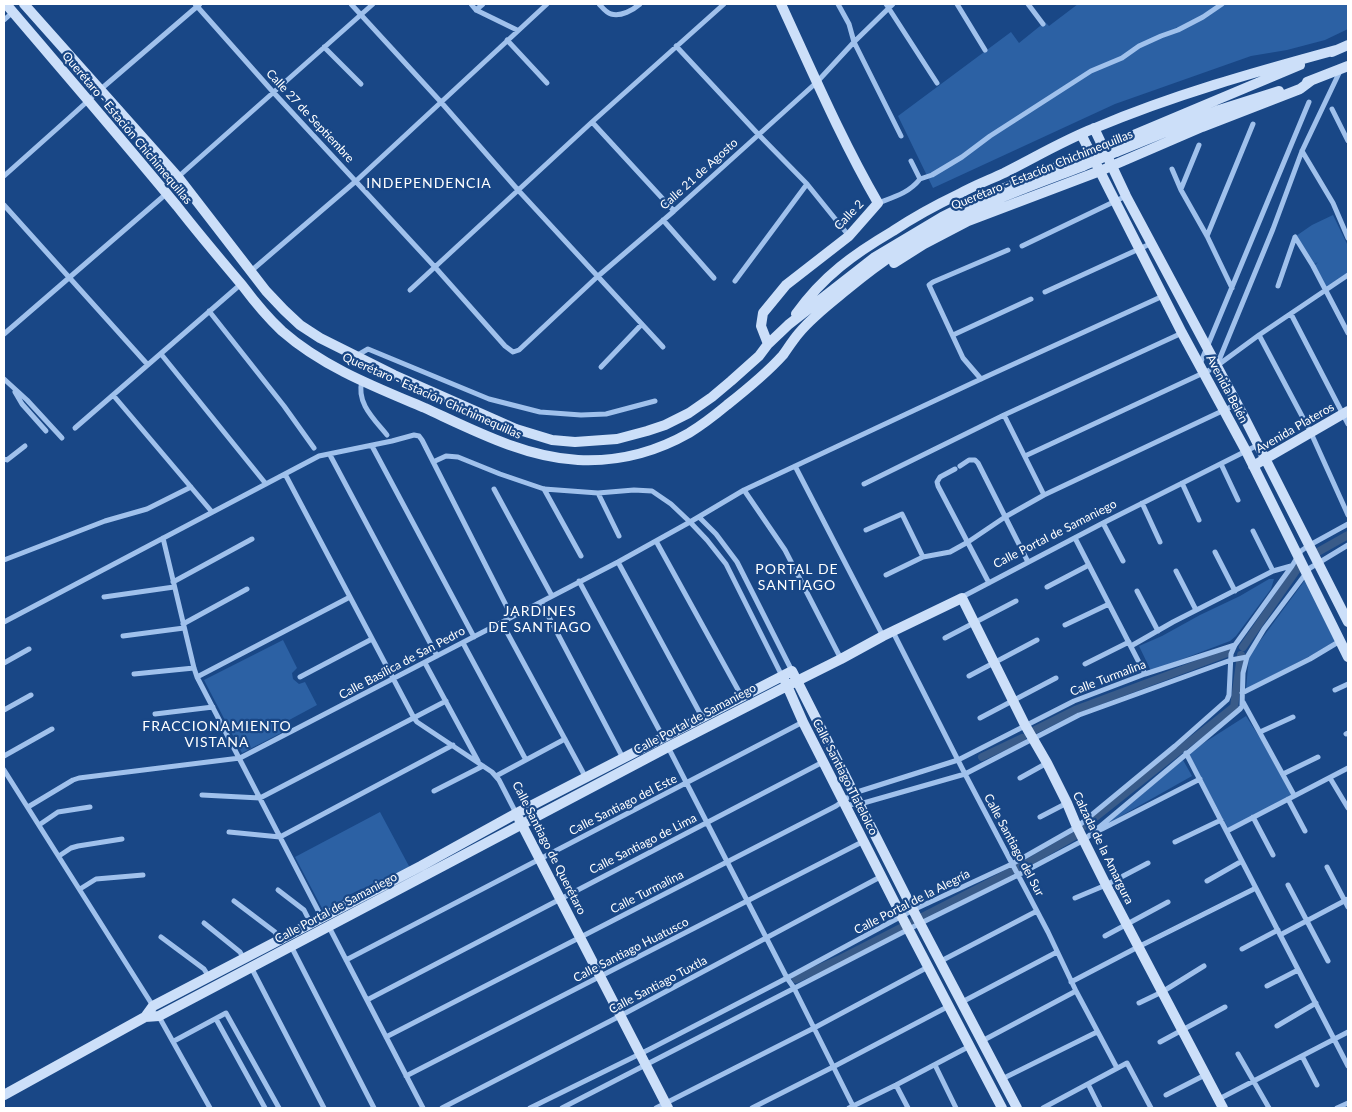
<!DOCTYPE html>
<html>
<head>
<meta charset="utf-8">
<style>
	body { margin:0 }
	#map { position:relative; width:1352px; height:1112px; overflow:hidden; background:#194786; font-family:Lato,sans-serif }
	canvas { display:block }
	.frame { position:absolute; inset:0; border:5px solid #fff; pointer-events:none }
</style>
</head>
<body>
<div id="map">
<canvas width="1352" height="1112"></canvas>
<div class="frame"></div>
</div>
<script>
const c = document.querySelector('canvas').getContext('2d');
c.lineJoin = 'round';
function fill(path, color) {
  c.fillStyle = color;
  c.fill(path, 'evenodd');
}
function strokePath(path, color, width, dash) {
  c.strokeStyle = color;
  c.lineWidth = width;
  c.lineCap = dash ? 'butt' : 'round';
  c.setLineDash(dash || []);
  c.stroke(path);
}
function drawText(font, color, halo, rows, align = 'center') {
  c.font = font + ' Lato,sans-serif';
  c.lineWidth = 4.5;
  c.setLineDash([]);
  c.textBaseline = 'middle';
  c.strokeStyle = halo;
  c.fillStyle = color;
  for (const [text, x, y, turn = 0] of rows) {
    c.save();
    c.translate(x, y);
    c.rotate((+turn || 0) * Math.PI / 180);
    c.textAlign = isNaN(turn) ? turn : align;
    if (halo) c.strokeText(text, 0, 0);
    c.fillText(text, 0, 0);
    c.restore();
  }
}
const green = new Path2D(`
	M1078,4H1348V29L1325,40L1287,50L1251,56L1115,104L933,188L898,116L1011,32L1019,43L1045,22L1049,26Z
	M1333,215L1348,246V274L1326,289L1314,266L1318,262L1313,265L1296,236L1312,225Z
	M1269,579H1274L1271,589L1236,636L1230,641L1151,671L1139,646L1162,636L1200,615L1240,596Z
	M1305,580L1335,641L1312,655L1246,689L1249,656Z
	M283,640L297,668L292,673L293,679L299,684L305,682L317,705L278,726L281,733L242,753L204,680Z
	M1246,716L1260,738L1293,798L1229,830L1188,753Z
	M1183,760L1192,776L1105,825Z
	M380,812L410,868L378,884L361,889L345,897L336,906L324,912L295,857Z`);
const canal = new Path2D(`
	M1316,553L1348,535
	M1243,647L1300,565
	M1035,730L1075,710L1230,652
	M982,757L1022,738
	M1084,826L1234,707L1241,655
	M1017,869L1078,834
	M796,979L838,960L1010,872`);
const street = new Path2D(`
	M195,4L274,93L434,266L505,346L513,352L519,350L597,277L674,211L817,82L854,42L893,4
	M351,4L440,101L518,190L663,347
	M471,4L476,10L517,30
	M599,4C602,7 606,13 611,14C621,17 633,10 640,4
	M838,4L849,24L854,42L901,136
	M886,4L937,83
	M957,4L985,50
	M1028,4L1043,24
	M476,10L483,4
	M4,20L13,12
	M507,40L547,83
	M676,46L758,134L807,184L849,236
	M324,47L361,84
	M1332,109L1348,141
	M592,122L674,211
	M1302,151L1333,203L1348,238
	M1172,169L1181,190L1207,236L1232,288
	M4,176L69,118L101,89L200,4
	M178,177L373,4
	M920,179L932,175L962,157L990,136L1091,71L1122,58L1139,46L1161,36L1178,30L1203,17L1222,4
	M1181,189L1199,145
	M878,203C894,197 909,193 920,179L911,161
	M4,205L148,365
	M663,220L714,278
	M1207,236L1253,124
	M1295,237L1313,266L1348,333
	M1022,246L1126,196
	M251,271L356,181L547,4
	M735,281L807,184
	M1278,286L1295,237
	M410,290L592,122L724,4
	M1045,292L1150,244
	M209,311L284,406L314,448
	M1291,314L1348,424
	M4,334L166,194
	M953,335L1031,299
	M1259,335L1311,433L1348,515
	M161,354L266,484
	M356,356L368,349L489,399L540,412L581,415L606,414L655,401
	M1200,364L1309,102
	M1217,365L1273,229L1302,151L1341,69
	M601,367L642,324
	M4,379L27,400L62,438
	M981,379L963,358L929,285L933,282L1008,250
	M362,381C356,403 374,419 387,435
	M15,392L22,404L46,431
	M113,395L212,512
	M1004,415L1044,495
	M75,428L241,284
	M372,446L474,637
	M330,455L437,656
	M1025,456L1214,368L1259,335L1348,275
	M4,459L7,460L25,446
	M433,462L446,456L458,457L500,474L544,489L598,493L634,490L652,491L671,504L690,522L707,540L726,564L782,676
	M1221,464L1238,500
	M795,466L883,636
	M960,466L969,460H975L978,463L1028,562
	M955,469L940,477L937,482L938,486L989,583
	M285,474L414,718L417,722L492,772L499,780L516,813
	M1182,483L1199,520
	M864,484L1004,415L1182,333
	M494,489L552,596
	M544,489L581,556
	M744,490L785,550L841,659
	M598,493L619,536
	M1142,503L1160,542
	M699,517L716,534L737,562L792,671
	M1103,523L1123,561
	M866,530L902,514L923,557
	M1253,531L1273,571
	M163,538L194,668L197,677L322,918
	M1075,538L1145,674
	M656,541L742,697
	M1215,552L1235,591
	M4,560L105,521L147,509L191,487
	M618,562L702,717
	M1176,571L1196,610
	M886,575L923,557L950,552L968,542L1005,517L1044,495L1237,404
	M579,581L663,737
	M173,582L252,539
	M1047,587L1089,565
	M1137,591L1158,631
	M104,597L174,587
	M962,597L1103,523L1258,445
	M541,602L623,758
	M4,622L319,456L392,441L414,435L419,436L422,440L512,617
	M502,623L586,778
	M183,624L247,589
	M1065,625L1109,604
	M893,632L965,774L1048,932L1076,991L1117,1068
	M123,636L184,628
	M945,638L1016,601
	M463,643L526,760
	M1131,646L1173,622L1273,571L1291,566
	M4,663L29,649
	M425,663L478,761
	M1085,664L1129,642
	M134,674L194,668
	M969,676L1037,640
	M197,677L350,597
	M300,677L372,639
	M1335,690L1348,684
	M1242,693L1310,659L1340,641
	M1243,702L1294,795
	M4,710L31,695
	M155,714L213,707
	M980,718L1056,678
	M1260,732L1293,717
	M1346,734L1348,733
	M668,747L787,978L794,988L854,1108
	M1186,753L1348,1066
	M4,756L52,729
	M4,770L153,1006
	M1283,774L1318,757
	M496,776L565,739
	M1020,778L1047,763
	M1330,778L1348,808
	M434,791L483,766
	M202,795L260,798L446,701
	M1288,799L1305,831
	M844,805L860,804L965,774L1079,715L1231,660L1247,657
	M28,807L73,780L79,778L240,758L618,562L690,522L744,490L981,379L1163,296
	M1040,817L1067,803
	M1253,817L1273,855
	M39,825L58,812L90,807
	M1098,831L1200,779
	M1227,831L1348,768
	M229,832L280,837L453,745
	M1175,842L1221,820
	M59,856L71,848L78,846L122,839
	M1327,867L1348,907
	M1207,881L1242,861
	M1288,885L1328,961
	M80,889L96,879L143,875
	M278,890L304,910L311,924
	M1075,898L1106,885L1148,863
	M234,901L275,932L279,940
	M204,923L240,952L244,959
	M329,927L423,1108
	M1280,935L1348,899
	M1105,936L1168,902
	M161,937L204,969L209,977
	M291,946L374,1108
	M1242,949L1278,930
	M346,960L803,722
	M941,961L1037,911
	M251,967L324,1108
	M1071,982L1138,947L1256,888
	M1267,986L1298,970
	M367,1000L823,762
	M962,1002L1057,952
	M1139,1003L1162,992L1204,966
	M158,1015L210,1108
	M216,1019L265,1108
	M1277,1026L1316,1003
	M386,1037L836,806L854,793L958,760L1074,701L1145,674L1235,645L1292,566L1301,551L1308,546L1348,524
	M174,1041L226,1013L279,1108
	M982,1041L1076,991
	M1160,1042L1225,1007
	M1238,1054L1269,1108
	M1302,1056L1317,1085
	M935,1065L956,1108
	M406,1076L864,841
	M1002,1079L1097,1032
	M1088,1084L1100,1108
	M896,1085L908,1108
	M1166,1095L1205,1075
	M1219,1099L1348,1032
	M442,1108L620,1016L882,876
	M530,1108L650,1049L787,978L913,910L1012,864L1077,827L1175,746L1227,700L1229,695L1231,654L1235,645
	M562,1108L915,926L1018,875L1084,840L1240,709L1242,706L1243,673L1247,657L1264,629L1310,568L1348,545
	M656,1108L814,1028L928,967
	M752,1108L833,1067L949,1006
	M849,1108L896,1085L970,1046
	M1043,1108L1127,1063L1151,1108
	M1337,1108L1348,1103`);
const secondary = new Path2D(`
	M6,4C63,71 121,138 177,206C198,233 220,259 242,285C254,301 267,317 282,331C323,367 375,387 425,408C473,430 524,457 578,460C618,462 654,453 689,433C702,425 715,415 727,405C746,390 766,374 783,355C788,348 793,340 799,333C813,316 832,302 849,288C880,262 915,239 951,221C993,199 1039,183 1083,166
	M24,4L178,177L266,291L284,310L300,325L320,338L394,375L516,429L552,440L575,442L617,439L647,431L665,425L689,413L712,397L731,381L759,356L768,344L788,325L875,257L942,217L980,198L1079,158
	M1332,52L1348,45
	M1307,82L1348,66
	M1094,128L1126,196L1241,411L1348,622
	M1081,134L1182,333L1246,451L1348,657
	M1112,144L1300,65
	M1116,152L1219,110L1279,91
	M894,263L924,244L968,221L1100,171L1202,127L1300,89L1312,80
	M796,314C823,276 854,254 893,231C914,217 936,205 959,194C973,186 989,180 1004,173C1034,158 1064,140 1095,128C1173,95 1255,72 1336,50
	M768,344L761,326L763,313L786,285L849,236L878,203C841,139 812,71 781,4
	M1253,466L1348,411
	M785,681L803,722L902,917L1002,1108
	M519,819L668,1108
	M145,1017L153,1006L421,866L517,813L792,671L913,910L1017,1108
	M4,1095L145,1017L159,1016L668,747L787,686L841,659L883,636L962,598L1025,725L1047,763L1067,803L1077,827L1106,885L1223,1108`);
const secondaryBridge = new Path2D(`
	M1079,158L1112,144
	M1083,166L1116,152`);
const streetNames = [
	["Calle 27 de Septiembre",310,116,47],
	["Querétaro - Estación Chichimequillas",127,128,50],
	["Querétaro - Estación Chichimequillas",1042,170,-22],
	["Calle 21 de Agosto",699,174,-42],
	["Calle 2",849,215,-46],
	["Avenida Belén",1227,389,62],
	["Querétaro - Estación Chichimequillas",432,396,24],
	["Avenida Plateros",1295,428,-30],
	["Calle Portal de Samaniego",1055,534,-27],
	["Calle Basílica de San Pedro",402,663,-28],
	["Calle Turmalina",1108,678,-21],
	["Calle Portal de Samaniego",695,719,-28],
	["Calle Santiago Tlatelolco",845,777,63],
	["Calle Santiago del Este",623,805,-27],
	["Calle Santiago de Lima",643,844,-27],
	["Calle Santiago del Sur",1014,845,62],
	["Calle Santiago de Querétaro",549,848,63],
	["Calzada de la Amargura",1103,848,64],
	["Calle Turmalina",647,892,-27],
	["Calle Portal de la Alegría",912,902,-27],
	["Calle Portal de Samaniego",336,908,-28],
	["Calle Santiago Huatusco",631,950,-27],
	["Calle Santiago Tuxtla",658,985,-28]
];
const neighbourhoodNames = [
	["INDEPENDENCIA",429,183],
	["PORTAL DE",797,569],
	["SANTIAGO",797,585],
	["JARDINES",540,611],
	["DE SANTIAGO",540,627],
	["FRACCIONAMIENTO",217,726],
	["VISTANA",217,742]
];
fill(green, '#2c61a4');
strokePath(canal, '#395b89', 8);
strokePath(street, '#a0c1ec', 5);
strokePath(secondary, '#ccdff9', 10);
strokePath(secondaryBridge, '#ccdff9', 10);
drawText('12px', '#fff', '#194786', streetNames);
c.letterSpacing = '1px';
drawText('14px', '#fff', '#194786', neighbourhoodNames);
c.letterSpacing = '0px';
</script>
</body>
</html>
